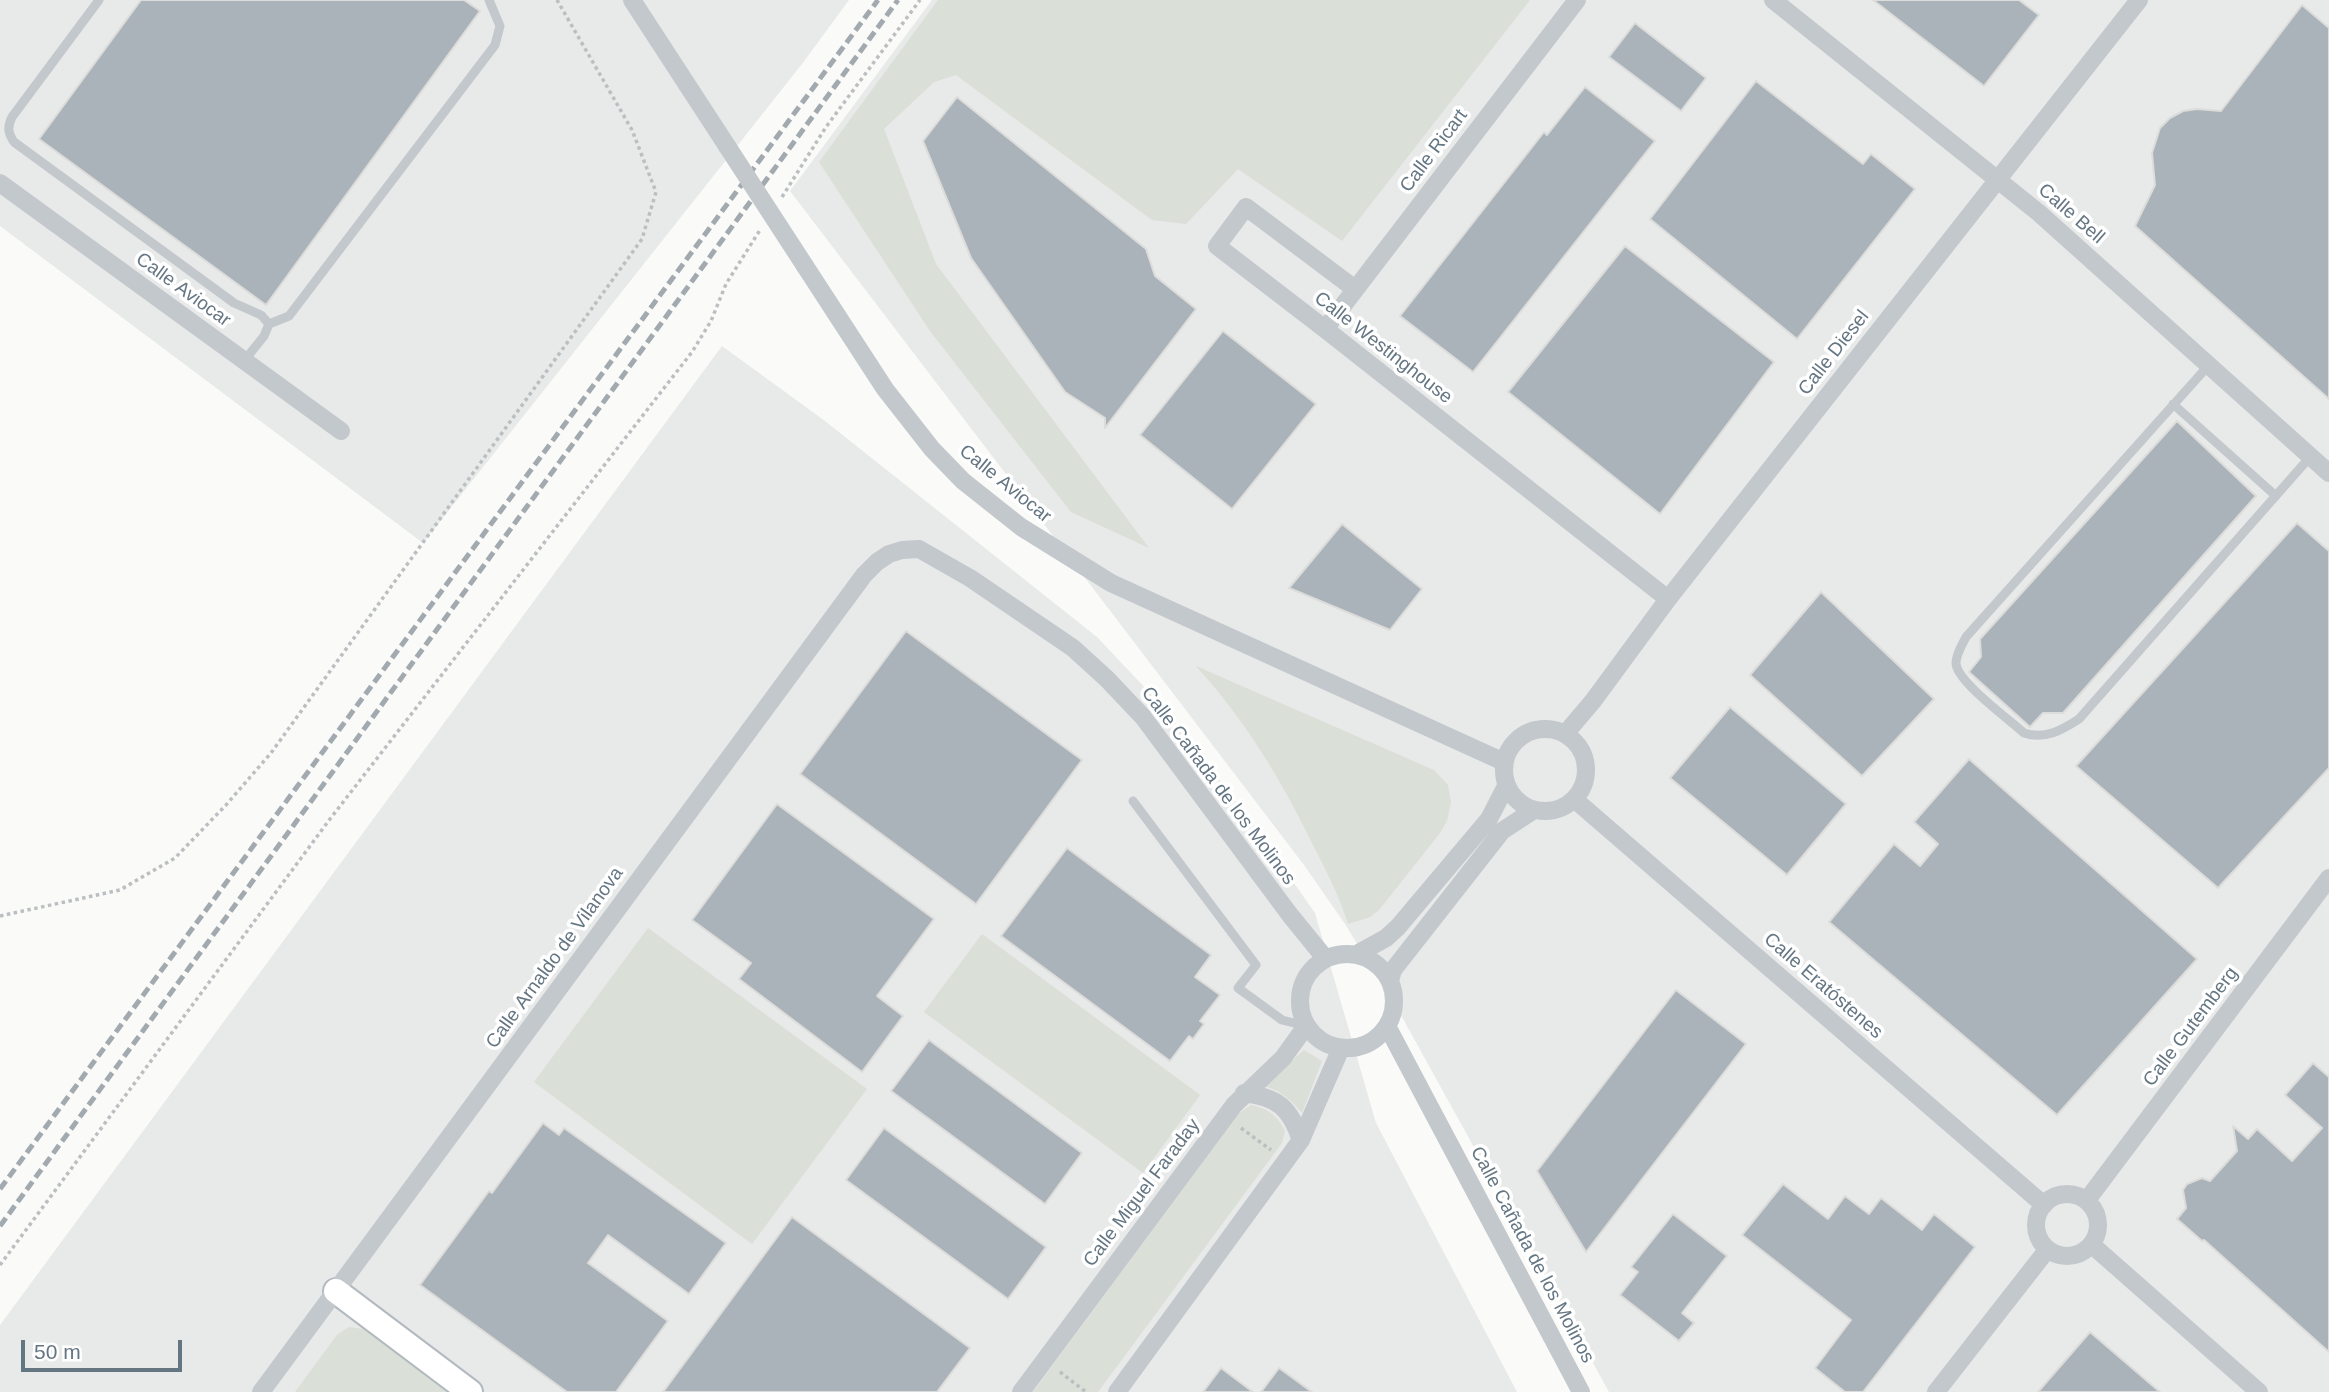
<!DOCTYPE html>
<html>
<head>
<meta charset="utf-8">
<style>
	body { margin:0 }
	#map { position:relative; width:2329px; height:1392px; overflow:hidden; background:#fafaf8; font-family:Helvetica,sans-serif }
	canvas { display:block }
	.scale { position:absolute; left:21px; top:1340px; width:161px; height:32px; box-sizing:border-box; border:4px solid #657683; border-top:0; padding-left:9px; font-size:21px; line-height:24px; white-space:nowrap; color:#657683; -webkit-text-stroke:5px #fff; paint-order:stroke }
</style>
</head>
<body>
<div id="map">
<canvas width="2329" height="1392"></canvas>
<div class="scale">50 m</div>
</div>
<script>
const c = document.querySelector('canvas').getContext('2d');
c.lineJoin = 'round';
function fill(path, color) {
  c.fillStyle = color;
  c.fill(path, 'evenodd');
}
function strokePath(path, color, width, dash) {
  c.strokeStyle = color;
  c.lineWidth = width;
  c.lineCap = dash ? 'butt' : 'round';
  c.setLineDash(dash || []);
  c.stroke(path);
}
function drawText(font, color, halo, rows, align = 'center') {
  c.font = font + ' Helvetica,sans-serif';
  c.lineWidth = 7;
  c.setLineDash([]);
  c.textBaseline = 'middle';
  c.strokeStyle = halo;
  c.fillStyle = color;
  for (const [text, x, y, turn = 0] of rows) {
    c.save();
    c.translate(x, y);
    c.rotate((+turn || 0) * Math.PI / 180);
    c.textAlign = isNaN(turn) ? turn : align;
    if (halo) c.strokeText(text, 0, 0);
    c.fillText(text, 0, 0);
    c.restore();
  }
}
const built = new Path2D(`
	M0,0H849L802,64L423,543L0,226Z
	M932,0H2329V1392H1609L1402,1017L1345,924L1304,865L790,191Z
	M722,346L825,421L1097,637L1165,709L1247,816L1315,913L1376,1123L1517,1392H0V1325Z`);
const green = new Path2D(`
	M938,0H1530L1342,241L1238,169L1186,224L1152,220L956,75L934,82L884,129L936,264L1149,548L1071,512L930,331L819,162Z
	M1196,666L1434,770L1448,785L1451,802L1447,821L1440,833L1379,910L1370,917L1348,924C1339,895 1325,868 1311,841C1280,777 1244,719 1196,666Z
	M648,928L867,1089L752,1244L534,1082Z
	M982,934L1200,1095L1143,1173L924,1012Z
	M1304,1050L1322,1061L1302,1113C1290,1099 1281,1091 1264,1086Z
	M1251,1105C1268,1109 1277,1115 1285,1131L1282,1143L1098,1392H1033L1238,1114Z
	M349,1327L363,1329L449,1392H295L337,1335Z`);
const building = new Path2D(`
	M141,0H464L480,11L266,305L39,139Z
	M1873,0H2019L2039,15L1984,86Z
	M2302,5L2329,28V399L2135,226L2155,185L2152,153L2160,128L2170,118L2183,111L2197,109L2221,111Z
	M1635,23L1706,78L1681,111L1609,57Z
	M1756,81L1863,164L1871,154L1915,189L1797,339L1650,219Z
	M1585,87L1655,141L1473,372L1400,316L1544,132L1547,135Z
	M957,97L1146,249L1155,276L1196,309L1105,428V418L1065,392L971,258L923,141Z
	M1625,246L1774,362L1660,514L1508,392Z
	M1223,331L1316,404L1232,509L1140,435Z
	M2177,421L2256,496L2063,713H2043L2030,727L1969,672L1981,657L1980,639Z
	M2297,523L2329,551V768L2218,888L2076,766Z
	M1342,524L1422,589L1390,630L1289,588Z
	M1821,592L1934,699L1862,776L1750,675Z
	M906,631L1082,760L976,904L800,774Z
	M1730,707L1846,804L1787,875L1670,778Z
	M1969,759L2197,959L2057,1115L1829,922L1894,844L1920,866L1938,844L1914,822Z
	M777,804L934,919L877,996L903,1016L862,1072L739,979L751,963L692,920Z
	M1067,848L1211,955L1195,977L1220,995L1200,1021L1204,1024L1193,1039L1189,1036L1170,1061L1001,936Z
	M1676,990L1746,1044L1586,1252L1537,1171Z
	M929,1040L1082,1153L1045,1204L891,1091Z
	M2313,1063L2329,1077V1352L2204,1240L2202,1241L2177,1219L2186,1208L2183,1190L2187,1184L2202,1178L2210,1181L2237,1151L2233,1126L2248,1139L2257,1129L2292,1161L2322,1128L2285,1095Z
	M543,1123L559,1135L564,1128L726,1243L689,1294L608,1235L588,1263L668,1321L616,1392H567L420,1285L489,1191L492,1193Z
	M884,1128L1046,1247L1008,1299L846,1180Z
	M1783,1184L1828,1219L1845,1196L1869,1214L1881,1198L1922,1230L1934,1214L1975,1247L1863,1392H1845L1815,1368L1851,1320L1742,1235Z
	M1673,1214L1727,1256L1682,1313L1694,1323L1679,1341L1620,1295L1638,1272L1631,1267Z
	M792,1217L970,1348L937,1392H663Z
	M2090,1332L2160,1392H2038Z
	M1221,1368L1253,1392H1203Z
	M1279,1368L1312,1392H1261Z`);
const path = new Path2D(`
	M782,197L826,127L920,0
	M0,916L120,890L175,858L226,805L271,753L642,239L656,192L632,130L557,0
	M1241,1128L1271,1150
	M0,1265L330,819L692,352L711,321L726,284L760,230
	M1060,1372L1086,1392`);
const lane = new Path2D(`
	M99,0L12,117C7,127 8,133 14,142L234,303L261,315L269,324
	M244,361L264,336L269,324L289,316L495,45L500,26L489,0
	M2208,366L1966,637C1962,645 1956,654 1956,663C1956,681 2010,720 2024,733C2045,740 2062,730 2079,719L2310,457
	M2173,404L2276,496
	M1133,801L1256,965L1238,988L1282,1020L1306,1026`);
const street = new Path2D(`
	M632,0L727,146
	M1773,0L2039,213L2329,473
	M0,183L341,431
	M805,266L885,389L932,449L963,481L1021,527L1111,583L1504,762
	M1355,289L1246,207L1217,246L1325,329L1668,599
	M1325,329L1577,0
	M1504 770a41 41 0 1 1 82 0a41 41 0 1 1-82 0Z
	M1565,734L1593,701L1668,599L2139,0
	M1574,799L2044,1205
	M1300 1001a47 47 0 1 1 94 0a47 47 0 1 1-94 0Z
	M1357,954L1386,938L1398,927L1489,819L1506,786
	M1390,981L1393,970L1502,831L1534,810
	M1387,1026L1581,1392
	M1244,1093C1278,1097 1290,1108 1301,1140
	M2036 1225a31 31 0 1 1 62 0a31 31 0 1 1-62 0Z
	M2087,1200L2329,878
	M2092,1245L2259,1392
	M261,1392L864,575L877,562L889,554L902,550L919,549L970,578L1073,648L1107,679L1143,717L1290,915L1325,958
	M1021,1392L1234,1105L1283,1058L1306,1026
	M1117,1392L1301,1140L1341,1048
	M1936,1392L2047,1250`);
const secondary = new Path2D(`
	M336,1291L470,1392`);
const rail = new Path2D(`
	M0,1189L878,0
	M0,1226L898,0`);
const streetBridge = new Path2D(`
	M727,146L805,266`);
const streetNames = [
	["Calle Ricart",1434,151,-53],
	["Calle Bell",2071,214,41],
	["Calle Aviocar",183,290,36],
	["Calle Westinghouse",1383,348,38],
	["Calle Diesel",1834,353,-52],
	["Calle Aviocar",1005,484,39],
	["Calle Cañada de los Molinos",1218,786,53],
	["Calle Arnaldo de Vilanova",555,958,-54],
	["Calle Eratóstenes",1823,986,41],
	["Calle Gutemberg",2191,1027,-53],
	["Calle Miguel Faraday",1142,1193,-53],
	["Calle Cañada de los Molinos",1532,1255,62]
];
fill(built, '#e8e9e9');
fill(green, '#dadfd7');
fill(building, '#aab3b9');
strokePath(building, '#dcdcda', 2);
strokePath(secondary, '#b3babf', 28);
strokePath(path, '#bbbfc2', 3.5, [3.5, 3.5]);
strokePath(lane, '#c3c8cc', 9);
strokePath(street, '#c3c8cc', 18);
strokePath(secondary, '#fff', 24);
strokePath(rail, '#a2aab0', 5, [10, 5]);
strokePath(streetBridge, '#c3c8cc', 18);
drawText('19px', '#657683', '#fff', streetNames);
</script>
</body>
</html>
